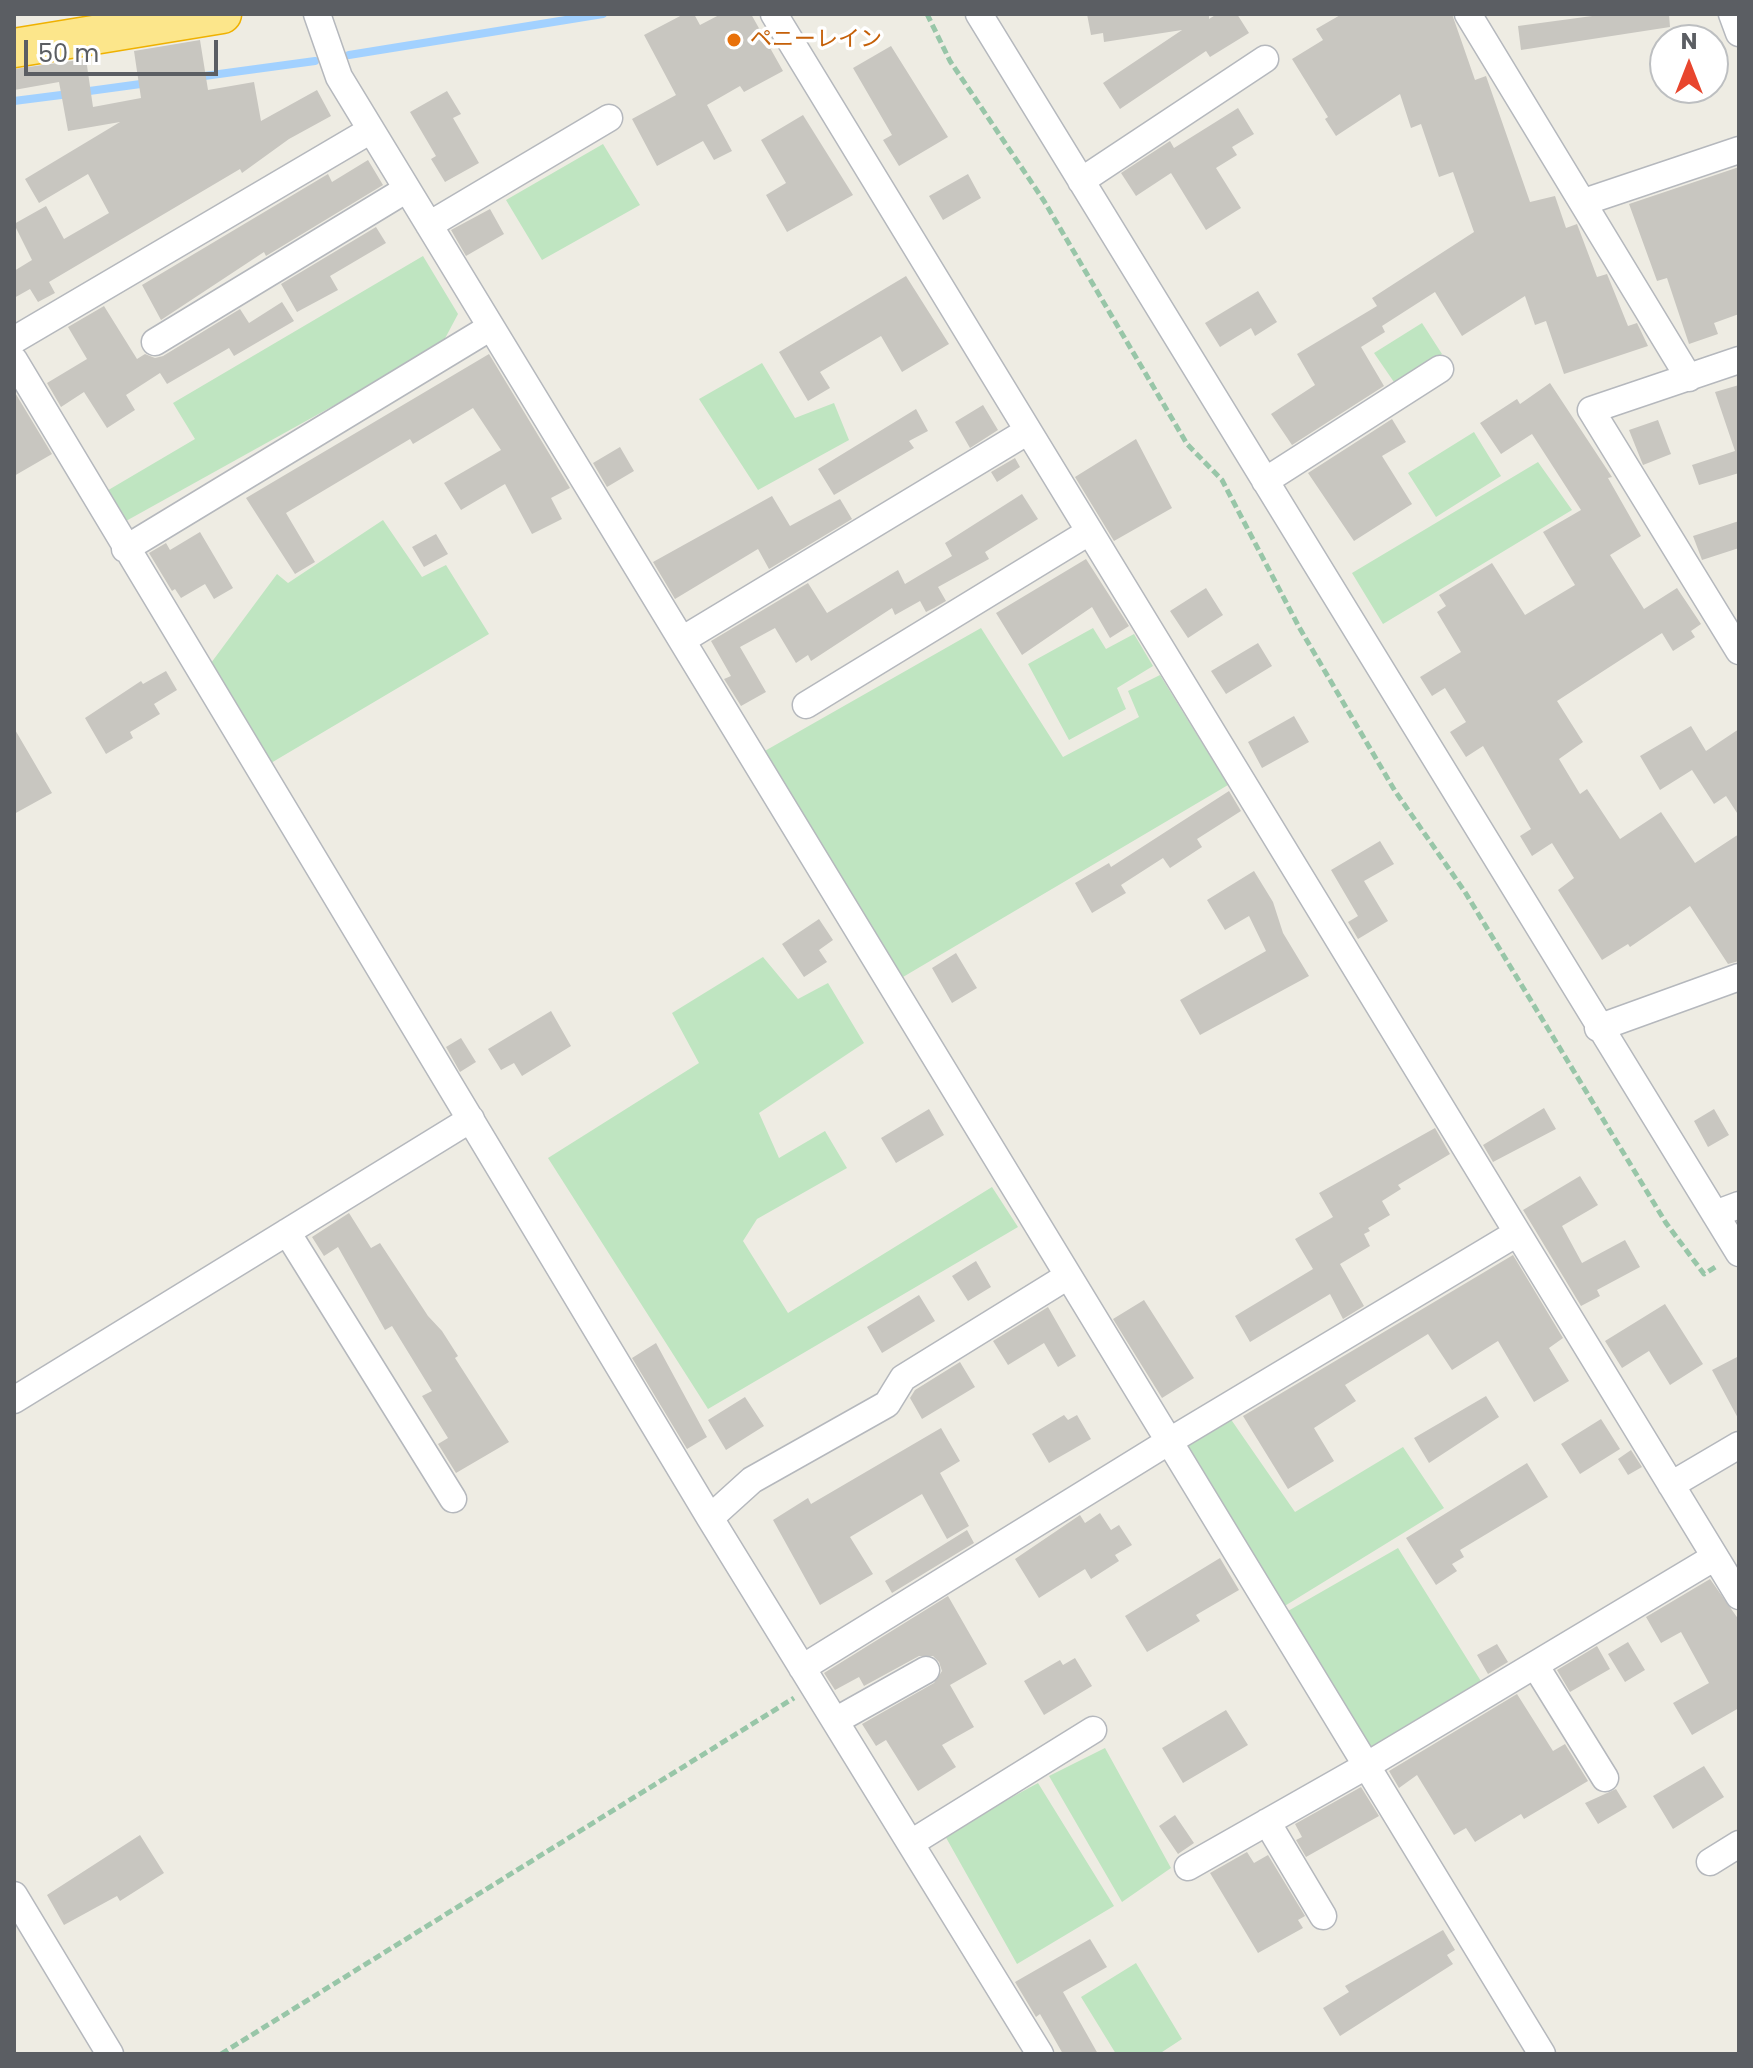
<!DOCTYPE html>
<html>
<head>
<meta charset="utf-8">
<style>
	body { margin:0 }
	#map { position:relative; width:1753px; height:2068px; overflow:hidden; background:#eeece3; font-family:Poppins,sans-serif }
	canvas { display:block }
	.frame { position:absolute; inset:0; border:16px solid #5b5e63; pointer-events:none }
	.north { position:absolute; left:1649px; top:24px; width:80px; height:80px; box-sizing:border-box; background:#fff; border:2px solid #bdbfc1; border-radius:50%; rotate:0deg; font-size:22px; font-weight:700; line-height:32px; text-align:center; color:#5b5e63 }
	.north::after { content:''; display:block; margin:auto; width:28px; height:36px; background:#e8462e; clip-path:polygon(50% 0,100% 100%,50% 72%,0 100%) }
	.scale { position:absolute; left:24px; top:40px; width:194px; height:36px; box-sizing:border-box; border:4px solid #5b5e63; border-top:0; padding-left:10px; font-size:24px; line-height:28px; white-space:nowrap; color:#5b5e63; -webkit-text-stroke:6px #fff; paint-order:stroke }
</style>
</head>
<body>
<div id="map">
<canvas width="1753" height="2068"></canvas>
<div class="frame"></div>
<div class="north">N</div>
<div class="scale">50 m</div>
</div>
<script>
const c = document.querySelector('canvas').getContext('2d');
c.lineJoin = 'round';
function fill(path, color) {
  c.fillStyle = color;
  c.fill(path, 'evenodd');
}
function strokePath(path, color, width, dash) {
  c.strokeStyle = color;
  c.lineWidth = width;
  c.lineCap = dash ? 'butt' : 'round';
  c.setLineDash(dash || []);
  c.stroke(path);
}
function drawText(font, color, halo, rows, align = 'center') {
  c.font = font + ' Poppins,"Noto Sans JP",sans-serif';
  c.lineWidth = 7;
  c.setLineDash([]);
  c.textBaseline = 'middle';
  c.strokeStyle = halo;
  c.fillStyle = color;
  for (const [text, x, y, turn = 0] of rows) {
    c.save();
    c.translate(x, y);
    c.rotate((+turn || 0) * Math.PI / 180);
    c.textAlign = isNaN(turn) ? turn : align;
    if (halo) c.strokeText(text, 0, 0);
    c.fillText(text, 0, 0);
    c.restore();
  }
}
const green = new Path2D(`
	M603,144L640,205L542,260L506,200Z
	M423,256L458,314L441,346L126,521L105,492L195,439L173,403Z
	M1422,323L1442,354L1396,385L1374,353Z
	M762,363L795,418L834,403L849,440L758,490L699,399Z
	M1474,432L1501,476L1436,517L1408,473Z
	M1538,462L1572,510L1383,624L1352,573Z
	M383,520L422,577L446,565L489,634L271,763L211,663L277,574L288,583Z
	M981,628L1063,757L1139,717L1128,691L1160,675L1228,785L903,977L763,752Z
	M1093,628L1106,649L1134,634L1153,666L1117,688L1126,709L1069,740L1028,664Z
	M763,957L798,999L828,983L864,1043L759,1113L779,1158L825,1131L847,1168L757,1219L743,1241L788,1313L992,1187L1018,1227L708,1409L548,1158L699,1063L672,1013Z
	M1230,1418L1295,1512L1403,1447L1444,1508L1283,1607L1183,1448Z
	M1398,1548L1484,1686L1371,1752L1288,1611Z
	M1105,1748L1171,1868L1122,1902L1049,1776Z
	M1038,1783L1114,1906L1017,1964L944,1834Z
	M1136,1963L1182,2039L1159,2054H1116L1081,1997Z`);
const stream = new Path2D(`
	M349,55L603,14
	M197,77L315,61
	M82,92L148,83
	M14,101L69,94`);
const building = new Path2D(`
	M684,14H694L700,25L721,14H751L783,71L744,92L740,86L707,105L732,151L714,160L703,141L657,166L632,119L676,95L644,35Z
	M1087,14H1209V19L1217,14H1237L1249,33L1210,57L1206,51L1120,109L1103,83L1182,30L1104,42L1103,33L1091,35Z
	M1342,14H1452L1475,80L1486,76L1530,202L1555,196L1566,228L1577,224L1597,277L1607,274L1628,326L1637,323L1648,346L1564,374L1546,321L1535,325L1525,296L1462,336L1435,292L1382,326L1385,332L1361,347L1384,386L1292,445L1271,414L1315,385L1297,354L1377,306L1372,298L1474,232L1453,172L1439,177L1421,124L1411,128L1400,94L1336,136L1325,119L1328,117L1292,59L1323,40L1316,29Z
	M1607,14H1669L1670,27L1521,50L1518,26Z
	M200,40L208,90L254,82L261,121L317,90L331,116L289,139L242,173L240,169L49,282L55,293L38,302L30,289L14,298V271L32,260L14,224L46,206L64,239L109,213L88,174L39,203L25,179L120,122L68,131L59,82L14,90V69L86,59L93,107L141,98L134,51Z
	M891,46L948,137L899,166L883,140L892,135L853,68Z
	M447,91L461,114L453,118L479,163L445,182L431,159L436,156L410,112Z
	M1238,108L1254,134L1232,147L1237,155L1216,168L1241,208L1206,230L1171,173L1136,196L1121,173L1170,141L1174,148Z
	M803,115L853,195L787,232L766,195L786,183L761,140Z
	M368,160L383,185L266,256L264,252L161,320L142,285L328,174L332,182Z
	M1739,167V314L1714,323L1718,334L1689,344L1667,278L1657,281L1629,204Z
	M968,174L981,198L943,220L929,196Z
	M490,209L504,234L466,256L451,230Z
	M376,227L386,243L330,276L338,290L297,312L281,284Z
	M906,276L949,344L902,372L881,336L820,372L830,388L808,401L779,352Z
	M1258,291L1277,322L1255,336L1251,328L1220,347L1205,323Z
	M282,302L294,321L234,356L229,348L167,384L160,373L126,395L135,410L107,428L84,392L61,407L47,383L87,359L68,327L104,306L137,359L145,354L155,358L163,356L240,309L249,323Z
	M489,354L570,488L551,498L562,519L532,534L505,484L461,510L444,483L501,450L473,408L413,444L410,439L286,513L315,562L295,574L246,498Z
	M1550,383L1612,477L1608,478L1641,536L1610,555L1644,609L1677,588L1701,624L1691,631L1695,637L1673,651L1662,633L1557,701L1583,742L1559,759L1580,794L1587,789L1620,839L1661,812L1695,863L1739,834V961L1728,964L1690,906L1630,947L1628,944L1602,960L1558,890L1574,878L1552,843L1532,856L1520,836L1531,829L1483,746L1466,757L1450,732L1466,722L1445,688L1432,696L1420,677L1461,652L1437,612L1446,606L1439,595L1492,563L1525,615L1575,585L1543,532L1581,510L1532,434L1501,454L1480,423L1517,399L1520,404Z
	M1739,385V473L1699,485L1692,465L1735,451L1715,392Z
	M14,391L52,454L14,476Z
	M983,405L998,430L970,448L955,422Z
	M916,409L928,431L909,441L914,448L834,495L818,469Z
	M1392,419L1406,442L1382,456L1412,504L1354,541L1308,473Z
	M1658,420L1671,454L1643,465L1629,430Z
	M1136,439L1172,508L1114,541L1075,477Z
	M620,447L634,471L607,487L593,463Z
	M1015,458L1020,467L997,482L991,472Z
	M1022,494L1038,519L985,552L989,559L938,587L946,601L934,608L926,612L920,601L895,615L892,608L811,661L808,655L796,663L775,628L740,647L766,692L741,706L724,679L731,676L711,641L808,583L827,613L898,570L905,584L952,556L945,543Z
	M772,496L790,526L840,499L852,519L769,569L758,549L675,599L653,562Z
	M1739,521V548L1702,560L1693,536Z
	M200,532L233,588L214,599L205,584L181,598L175,589L172,591L149,553L166,543L170,550Z
	M436,534L448,554L424,567L412,547Z
	M1086,559L1129,626L1110,638L1092,607L1022,655L996,613Z
	M1206,588L1223,615L1188,638L1170,611Z
	M1258,643L1272,666L1226,694L1211,671Z
	M166,671L177,690L154,704L160,714L130,732L133,738L106,754L85,718L141,681L143,684Z
	M1294,716L1309,742L1262,768L1248,742Z
	M1691,726L1706,751L1739,729V816L1726,796L1714,804L1692,770L1660,790L1640,756Z
	M14,728L52,793L14,814Z
	M1229,791L1241,811L1197,839L1202,847L1170,868L1163,858L1121,885L1126,893L1092,913L1075,883L1109,863L1111,867Z
	M1380,841L1394,864L1364,881L1388,921L1358,939L1348,922L1358,916L1331,870Z
	M1254,871L1273,902L1283,933L1309,976L1200,1035L1180,1000L1266,951L1249,916L1225,930L1207,900Z
	M819,919L833,940L819,950L827,962L804,977L782,944Z
	M956,953L977,988L952,1003L932,968Z
	M551,1011L571,1046L522,1076L514,1063L501,1070L488,1049Z
	M461,1038L476,1062L460,1072L446,1047Z
	M1544,1108L1556,1129L1493,1162L1483,1145Z
	M929,1109L944,1135L896,1163L881,1138Z
	M1714,1109L1729,1135L1708,1147L1694,1121Z
	M1435,1128L1450,1154L1398,1185L1401,1189L1382,1201L1390,1215L1368,1228L1370,1231L1364,1234L1370,1246L1340,1264L1364,1306L1343,1319L1330,1294L1250,1342L1235,1316L1313,1269L1295,1239L1333,1217L1319,1193Z
	M1580,1176L1598,1205L1562,1226L1582,1263L1625,1240L1640,1267L1597,1290L1600,1296L1581,1306L1523,1210Z
	M349,1213L371,1248L380,1243L428,1316L442,1331L458,1356L455,1358L509,1442L456,1473L438,1444L448,1438L422,1396L432,1391L392,1326L385,1330L338,1247L324,1256L312,1237Z
	M1513,1255L1563,1338L1549,1348L1569,1381L1534,1402L1498,1341L1452,1370L1428,1334L1345,1385L1356,1401L1314,1428L1334,1461L1288,1489L1243,1416Z
	M976,1261L991,1287L968,1301L952,1276Z
	M919,1295L935,1321L882,1353L867,1327Z
	M1144,1300L1194,1378L1162,1398L1113,1319Z
	M1665,1304L1703,1364L1670,1385L1649,1351L1622,1368L1605,1341Z
	M1048,1307L1076,1356L1058,1367L1044,1343L1008,1365L993,1341Z
	M656,1343L707,1437L687,1449L632,1358Z
	M1739,1356V1420L1712,1370Z
	M960,1362L975,1387L922,1419L910,1398L915,1390Z
	M1486,1396L1499,1417L1429,1463L1414,1438Z
	M745,1397L764,1426L726,1450L708,1420Z
	M1064,1415L1068,1420L1077,1415L1091,1439L1049,1463L1032,1434Z
	M1601,1419L1620,1449L1580,1474L1561,1444Z
	M941,1428L960,1461L940,1473L969,1526L947,1539L922,1494L850,1537L873,1574L820,1605L773,1520L808,1498L811,1504Z
	M1631,1450L1642,1467L1628,1475L1618,1459Z
	M1527,1463L1548,1497L1460,1550L1464,1557L1452,1564L1457,1571L1436,1585L1406,1538Z
	M1100,1513L1111,1530L1119,1525L1132,1545L1115,1555L1119,1561L1091,1579L1085,1569L1039,1598L1015,1559L1080,1515L1085,1523Z
	M967,1530L974,1543L892,1593L885,1581Z
	M1220,1558L1239,1590L1196,1615L1200,1621L1147,1652L1125,1616Z
	M1710,1579L1739,1620V1708L1692,1735L1673,1703L1709,1683L1681,1632L1661,1643L1646,1617Z
	M948,1596L987,1664L950,1685L974,1727L942,1745L956,1767L918,1791L886,1740L876,1746L862,1724L934,1683L942,1671L939,1662L933,1656H919L864,1686L859,1677L835,1690L824,1673Z
	M1628,1642L1645,1670L1625,1682L1608,1654Z
	M1497,1644L1508,1662L1488,1674L1477,1655Z
	M1597,1646L1610,1669L1570,1692L1557,1670Z
	M1075,1658L1092,1686L1044,1715L1024,1681L1060,1660L1063,1665Z
	M1517,1694L1553,1751L1565,1744L1588,1781L1524,1819L1521,1814L1475,1842L1466,1828L1454,1835L1417,1775L1399,1788L1389,1771Z
	M1226,1710L1248,1745L1183,1783L1162,1748Z
	M1704,1766L1724,1797L1673,1829L1653,1796Z
	M1361,1787L1379,1816L1306,1857L1296,1840L1302,1837L1295,1824Z
	M1616,1789L1627,1807L1598,1824L1585,1803Z
	M1175,1815L1194,1843L1178,1854L1159,1826Z
	M140,1835L164,1873L120,1901L117,1896L64,1925L47,1895Z
	M1247,1852L1254,1863L1268,1855L1305,1916L1298,1920L1303,1928L1258,1953L1210,1873Z
	M1443,1930L1455,1950L1447,1955L1453,1964L1340,2036L1323,2008L1349,1992L1345,1986Z
	M1090,1939L1107,1967L1063,1992L1098,2054H1063L1040,2014L1036,2017L1015,1982Z`);
const path = new Path2D(`
	M927,14L950,61L1044,201L1187,444L1222,480L1299,627L1395,791L1465,892L1666,1223L1704,1274L1717,1266
	M221,2054L794,1698`);
const minor = new Path2D(`
	M317,14L339,77L1542,2054
	M774,14L1739,1596
	M979,14L1739,1253
	M1468,14L1689,378
	M1732,14L1739,33
	M1081,181L1265,59
	M1584,202L1739,150
	M429,225L609,118
	M14,340L371,130
	M155,342L407,189
	M14,360L710,1518L1040,2054
	M1739,360L1591,410L1739,651
	M1265,481L1440,369
	M125,549L491,327
	M682,640L1028,431
	M806,705L1089,532
	M1598,1028L1739,977
	M1715,1214L1739,1205
	M287,1232L453,1499
	M14,1400L471,1119
	M1671,1485L1739,1445
	M710,1518L752,1480L887,1404L903,1378L1068,1276
	M1535,1665L1605,1778
	M802,1668L1168,1442L1517,1233
	M835,1721L926,1670
	M1267,1822L1323,1916
	M911,1843L1093,1730
	M1710,1862L1739,1844
	M1188,1867L1366,1766L1715,1557
	M14,1895L110,2054`);
const highway = new Path2D(`
	M14,48L222,14`);
const markers = [
	[734,40,8,"#e8710a"]
];
const foodNames = [
	["ペニーレイン",750,40]
];
fill(green, '#bfe5c1');
strokePath(stream, '#a2d1ff', 8);
fill(building, '#c8c6c0');
strokePath(minor, '#b5b8bd', 29);
strokePath(highway, '#efb101', 41);
strokePath(path, '#98c6a8', 5, [8, 4]);
strokePath(minor, '#fff', 26);
strokePath(highway, '#fce68b', 38);
for (const [x, y, r, color] of markers) {
  const dot = new Path2D();
  dot.arc(x, y, r, 0, 2 * Math.PI);
  c.fillStyle = color;
  c.fill(dot);
  strokePath(dot, '#fff', 3);
}
drawText('22px', '#c56008', '#fff', foodNames, 'left');
</script>
</body>
</html>
